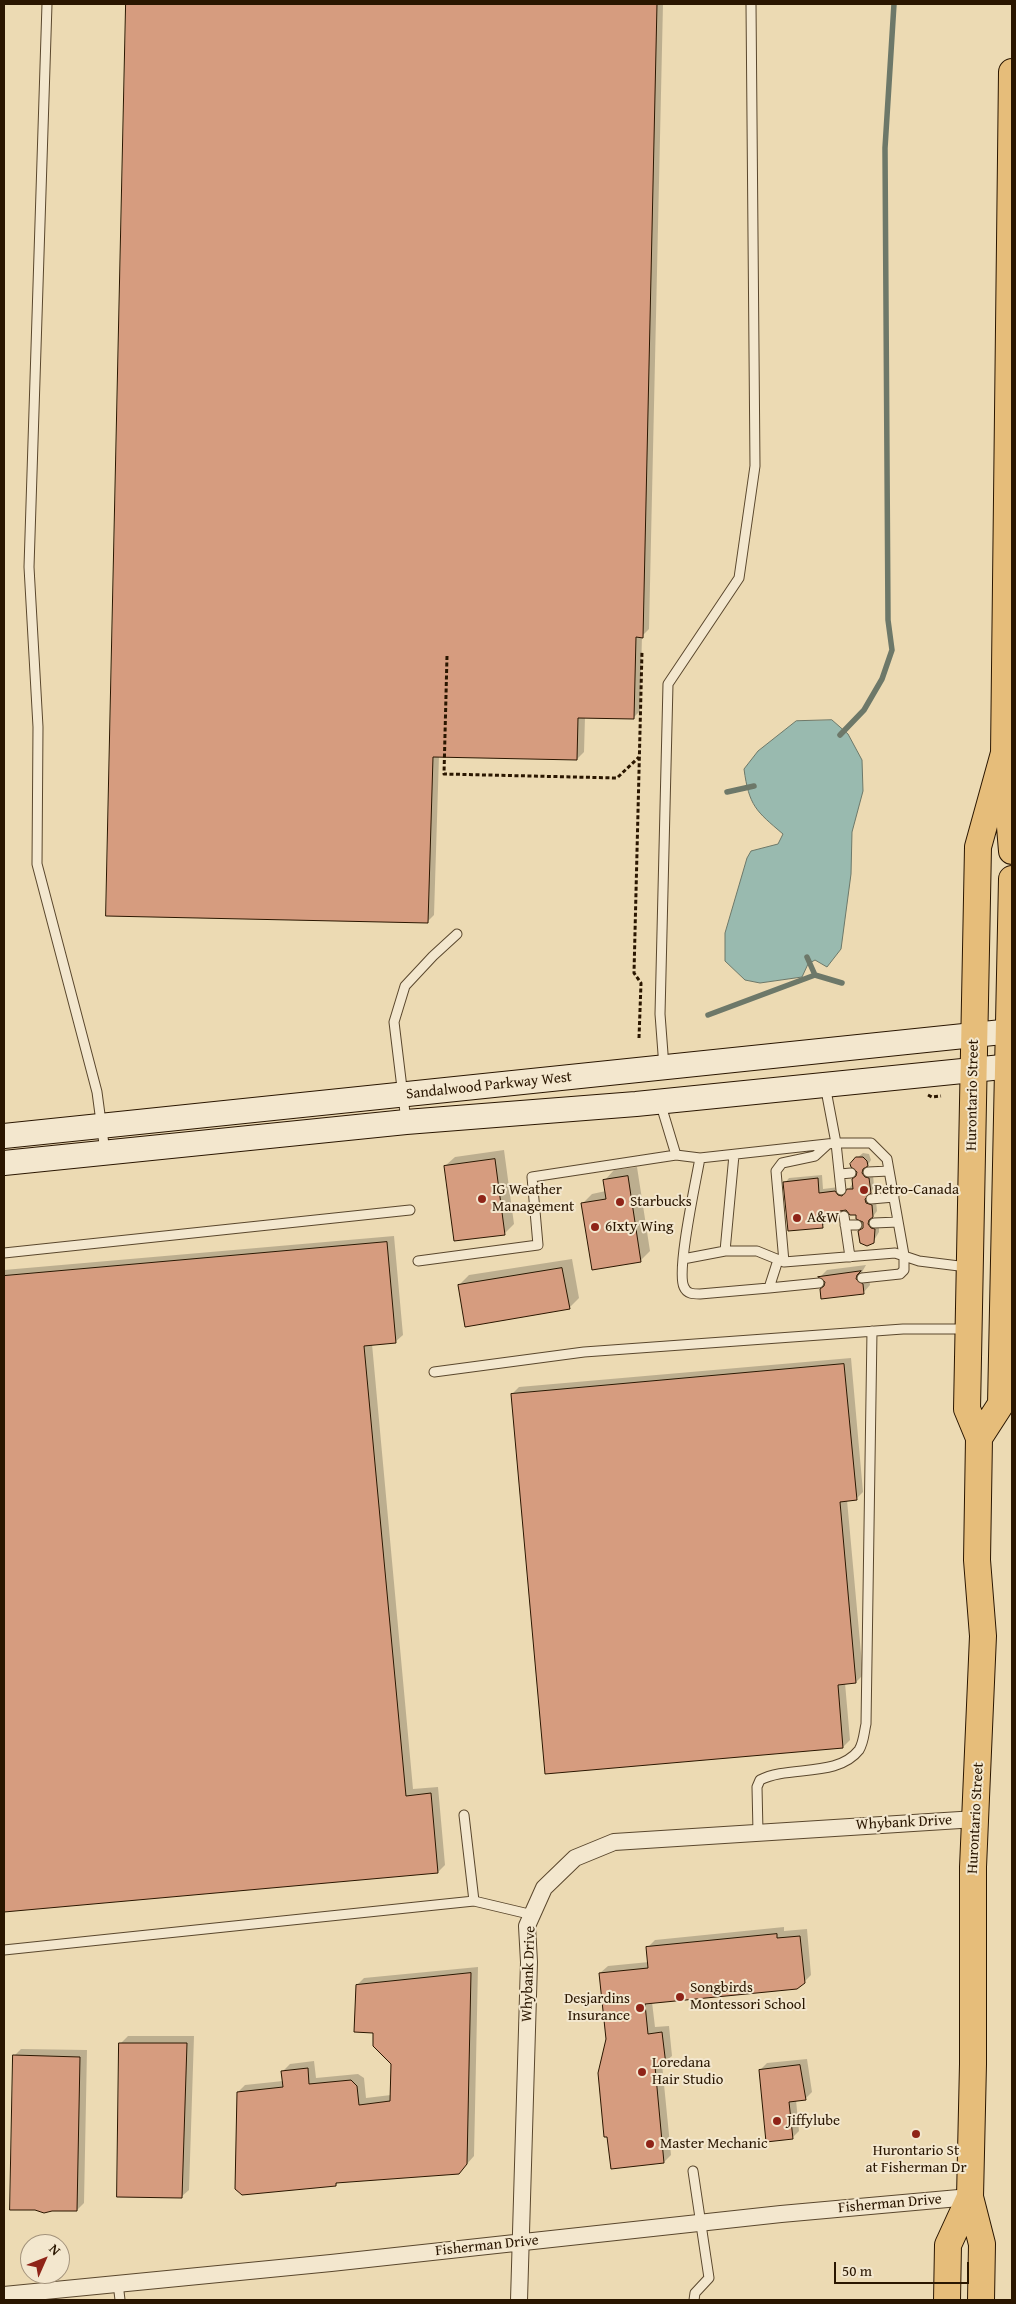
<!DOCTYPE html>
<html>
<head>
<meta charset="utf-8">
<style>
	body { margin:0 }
	#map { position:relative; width:1016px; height:2304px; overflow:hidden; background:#ecdab3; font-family:"Gentium Book Plus",serif }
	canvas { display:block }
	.frame { position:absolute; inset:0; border:5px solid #2a1600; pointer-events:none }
	.north { position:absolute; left:20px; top:2234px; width:50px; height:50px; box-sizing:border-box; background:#f3e7ce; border:1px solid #a3937c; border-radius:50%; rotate:46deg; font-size:14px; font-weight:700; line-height:20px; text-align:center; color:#2a1600 }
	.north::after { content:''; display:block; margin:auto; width:18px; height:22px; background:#8f2418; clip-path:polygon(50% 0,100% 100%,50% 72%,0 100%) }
	.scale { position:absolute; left:834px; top:2262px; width:135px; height:22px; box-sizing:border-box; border:2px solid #2a1600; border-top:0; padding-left:6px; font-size:15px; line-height:18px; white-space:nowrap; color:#2a1600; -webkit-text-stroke:4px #f3e7ce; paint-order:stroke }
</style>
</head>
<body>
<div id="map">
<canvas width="1016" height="2304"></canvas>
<div class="frame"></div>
<div class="north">N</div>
<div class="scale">50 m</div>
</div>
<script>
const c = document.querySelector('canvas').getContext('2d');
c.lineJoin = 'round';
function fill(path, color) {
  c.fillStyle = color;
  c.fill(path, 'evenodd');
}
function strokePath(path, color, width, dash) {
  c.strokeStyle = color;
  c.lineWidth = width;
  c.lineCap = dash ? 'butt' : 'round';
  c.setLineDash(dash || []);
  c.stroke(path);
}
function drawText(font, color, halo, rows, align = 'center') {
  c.font = font + ' "Gentium Book Plus",serif';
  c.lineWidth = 4;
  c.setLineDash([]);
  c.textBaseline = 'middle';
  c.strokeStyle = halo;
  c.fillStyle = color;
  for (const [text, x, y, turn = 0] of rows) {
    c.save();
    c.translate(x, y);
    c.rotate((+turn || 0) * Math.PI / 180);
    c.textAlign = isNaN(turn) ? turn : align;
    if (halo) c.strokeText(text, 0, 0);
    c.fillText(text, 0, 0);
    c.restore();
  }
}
const water = new Path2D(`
	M832,720L848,734L862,760L863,791L852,832L851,874L841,949L827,967L815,960L808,964L802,977L760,983L745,980L725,961V933L747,858L751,851L778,844L783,834C756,811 749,806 744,769L758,751L796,721Z`);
const shadow = new Path2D(`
	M128,4H663L649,629L642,636L640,711L633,718L585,717L584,752L577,759L439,756L434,915L427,922L107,915Z
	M504,1150L514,1224L504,1234L445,1166L455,1157Z
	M863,1153L869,1154L871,1160L866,1168L869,1173L873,1174L874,1187L869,1195L876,1201L877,1211L871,1219L875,1224L879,1225V1232L873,1242L859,1231L864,1227V1222L857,1213L851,1214L844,1208L837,1215L826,1217L827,1222L822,1226L785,1183L789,1178L822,1175L823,1189L839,1187L842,1192H847L858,1175L857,1158Z
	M637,1167L650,1251L640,1261L583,1203L592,1194L606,1191L605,1180L614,1170Z
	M394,1236L403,1335L395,1342L372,1344L413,1789L438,1787L445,1865L438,1872L4,1911V1270Z
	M572,1259L579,1298L569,1308L459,1285L469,1275Z
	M866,1265L862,1272L869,1277L870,1285L863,1293L826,1285V1281L820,1277L827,1270Z
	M851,1358L863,1492L856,1499L847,1500L863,1675L856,1682L845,1683L850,1740L843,1747L512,1394L519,1387Z
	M784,1927V1931L807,1929L811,1975L804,1982L652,2002L655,2027L669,2026L672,2056L662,2064L671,2155L664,2162L607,2039L600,1973L608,1966L649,1962L648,1947L655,1940Z
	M478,1967L474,2156L466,2165L338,2182L336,2185L238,2092L245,2085L283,2081V2071L290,2064L314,2061L316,2078L358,2074L364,2078L366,2098L391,2095L392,2064L374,2032L357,1985L364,1978Z
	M128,2036H194L189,2190L181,2197L121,2043Z
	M21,2049L87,2050L84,2203L77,2210L14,2056Z
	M807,2059L812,2092L805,2099L796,2100L799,2131L792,2138L760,2070L767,2063Z`);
const stream = new Path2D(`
	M840,735L864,710L882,679L892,650L888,620L885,148L894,4
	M727,792L754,786
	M807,957L815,975L842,983
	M708,1015L815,975`);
const building = new Path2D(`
	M126,4H657L643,638L636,637L634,719L578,718L577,760L433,757L428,923L106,916Z
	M856,1157H863L867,1161L868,1166L863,1169L862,1173L865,1177L869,1178L871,1193L865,1199L866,1203L872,1205L873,1217L869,1220L868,1224L871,1228L875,1229L874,1243L867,1246L860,1243L858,1231L863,1228V1222L856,1219V1215H850L846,1210L840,1211L838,1217L822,1218L823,1228L788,1231L783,1182L818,1178L819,1193L835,1191L838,1195L842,1196L847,1189H853L852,1179L856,1176L857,1172L851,1167L850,1164Z
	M495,1159L505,1235L454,1241L444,1166Z
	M628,1176L641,1262L592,1270L581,1203L606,1199L603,1180Z
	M387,1242L396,1343L364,1346L406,1796L431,1793L438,1873L4,1912V1276Z
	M562,1268L570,1309L465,1327L458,1285Z
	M861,1271L857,1275L856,1279L863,1284L864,1294L821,1299L820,1289L824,1286L825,1282L818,1277Z
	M844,1364L857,1500L840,1502L856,1683L838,1685L843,1748L545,1774L511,1394Z
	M777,1934V1938L800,1936L805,1983L797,1989L645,2004L648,2034L662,2032L666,2065L655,2066L664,2163L611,2169L607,2137H604L598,2073L606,2039L599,1973L648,1968L646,1947Z
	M471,1973L467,2164L459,2174L336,2183V2186L242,2195L235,2189L237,2092L283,2087L281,2071L308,2068L309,2084L351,2080L357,2086L359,2105L390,2101L391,2064L373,2046V2033L354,2032L356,1985Z
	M119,2043H187L182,2198L117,2197Z
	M13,2055L80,2057L77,2211H52L44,2213L35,2210H10Z
	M800,2065L806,2100L789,2102L793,2139L766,2142L759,2070Z`);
const path = new Path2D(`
	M447,656L444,774L617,778L639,757
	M639,1038L641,983L634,973L642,651
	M928,1095L932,1097L941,1096`);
const service = new Path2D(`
	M47,4L29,567L38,727L37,864L97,1092L105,1152
	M664,1067L660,1014L668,684L739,578L755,466L751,4
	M825,1085L836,1143L841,1190
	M660,1102L676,1155L700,1158L836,1143H871L887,1159L904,1255V1270L900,1274L862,1278
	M406,1121L394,1022L405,986L433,956L457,934
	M734,1155L725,1251H757L784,1262L895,1253L919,1261L967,1267
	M700,1158C696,1181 676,1271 684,1287C687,1294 693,1294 700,1294L769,1288L778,1260
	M868,1172L889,1171
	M840,1174L851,1173
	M871,1199L894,1197
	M844,1216L850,1257
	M874,1223L898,1222
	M845,1225H857
	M4,1253L410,1210
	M683,1259L725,1251
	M418,1261L538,1245L532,1177L676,1155
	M784,1262L776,1171L782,1163L815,1156L828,1144
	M769,1288L819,1283
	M434,1372L584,1352L903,1329H967
	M464,1815L474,1901
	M758,1832L757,1787L760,1780C789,1765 837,1778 859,1750C864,1742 864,1732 866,1724L872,1331
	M4,1950L474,1901L533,1915
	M693,2171L709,2278L695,2293L694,2300
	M118,2283L120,2300`);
const minor = new Path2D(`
	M4,2295L331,2263L781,2214L970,2197
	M519,2300L529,1962L527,1926L544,1888L575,1858L614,1842L976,1819`);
const secondary = new Path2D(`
	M4,1136L1012,1031
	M4,1163L406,1122L636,1104L1012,1066`);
const primary = new Path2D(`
	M1012,72L1004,753L1012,851
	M979,1438L1001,1404L1012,879
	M947,2300L948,2245L970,2197
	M981,2300L982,2244L970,2197L973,2064V1867L983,1636L977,1560L979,1438L967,1409L978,847L1004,753`);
const markers = [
	[864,1190,5,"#8f2418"],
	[482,1199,5,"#8f2418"],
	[620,1202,5,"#8f2418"],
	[797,1218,5,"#8f2418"],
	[595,1227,5,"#8f2418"],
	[680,1997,5,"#8f2418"],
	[640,2008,5,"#8f2418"],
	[642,2072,5,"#8f2418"],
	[777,2121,5,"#8f2418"],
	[916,2134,5,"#8f2418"],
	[650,2144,5,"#8f2418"]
];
const streetNames = [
	["Sandalwood Parkway West",489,1086,-6],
	["Hurontario Street",973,1095,-89],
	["Hurontario Street",976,1818,-87],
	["Whybank Drive",904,1823,-3],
	["Whybank Drive",529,1974,-88],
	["Fisherman Drive",890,2204,-5],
	["Fisherman Drive",487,2246,-6]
];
const poiNames = [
	["IG Weather",492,1190],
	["Management",492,1207],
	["Petro-Canada",874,1190],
	["Starbucks",630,1202],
	["A&W",807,1218],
	["6Ixty Wing",605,1227],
	["Songbirds",690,1988],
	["Montessori School",690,2005],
	["Desjardins",630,1999,"right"],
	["Insurance",630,2016,"right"],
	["Loredana",652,2063],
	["Hair Studio",652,2080],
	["Jiffylube",787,2121],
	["Master Mechanic",660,2144],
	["Hurontario St",916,2151,"center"],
	["at Fisherman Dr",916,2168,"center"]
];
fill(water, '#99baaf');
strokePath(water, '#6d7869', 1);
fill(shadow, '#0003');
strokePath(stream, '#6d7869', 5.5);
fill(building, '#d69c7f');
strokePath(building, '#2a1600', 1);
strokePath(service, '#5a472d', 11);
strokePath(minor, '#5a472d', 18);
strokePath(secondary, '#2a1600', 26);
strokePath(primary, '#2a1600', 28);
strokePath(path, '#2a1600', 3, [4, 2.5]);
strokePath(service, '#f3e7ce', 9);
strokePath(minor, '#f3e7ce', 16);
strokePath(secondary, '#f3e7ce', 24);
strokePath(primary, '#e6bd7a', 26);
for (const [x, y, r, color] of markers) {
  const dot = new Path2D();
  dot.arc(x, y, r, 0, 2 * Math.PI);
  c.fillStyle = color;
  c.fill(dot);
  strokePath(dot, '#f3e7ce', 2);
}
drawText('15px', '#2a1600', '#f3e7ce', streetNames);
drawText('15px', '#2a1600', '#f3e7ce', poiNames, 'left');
</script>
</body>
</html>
